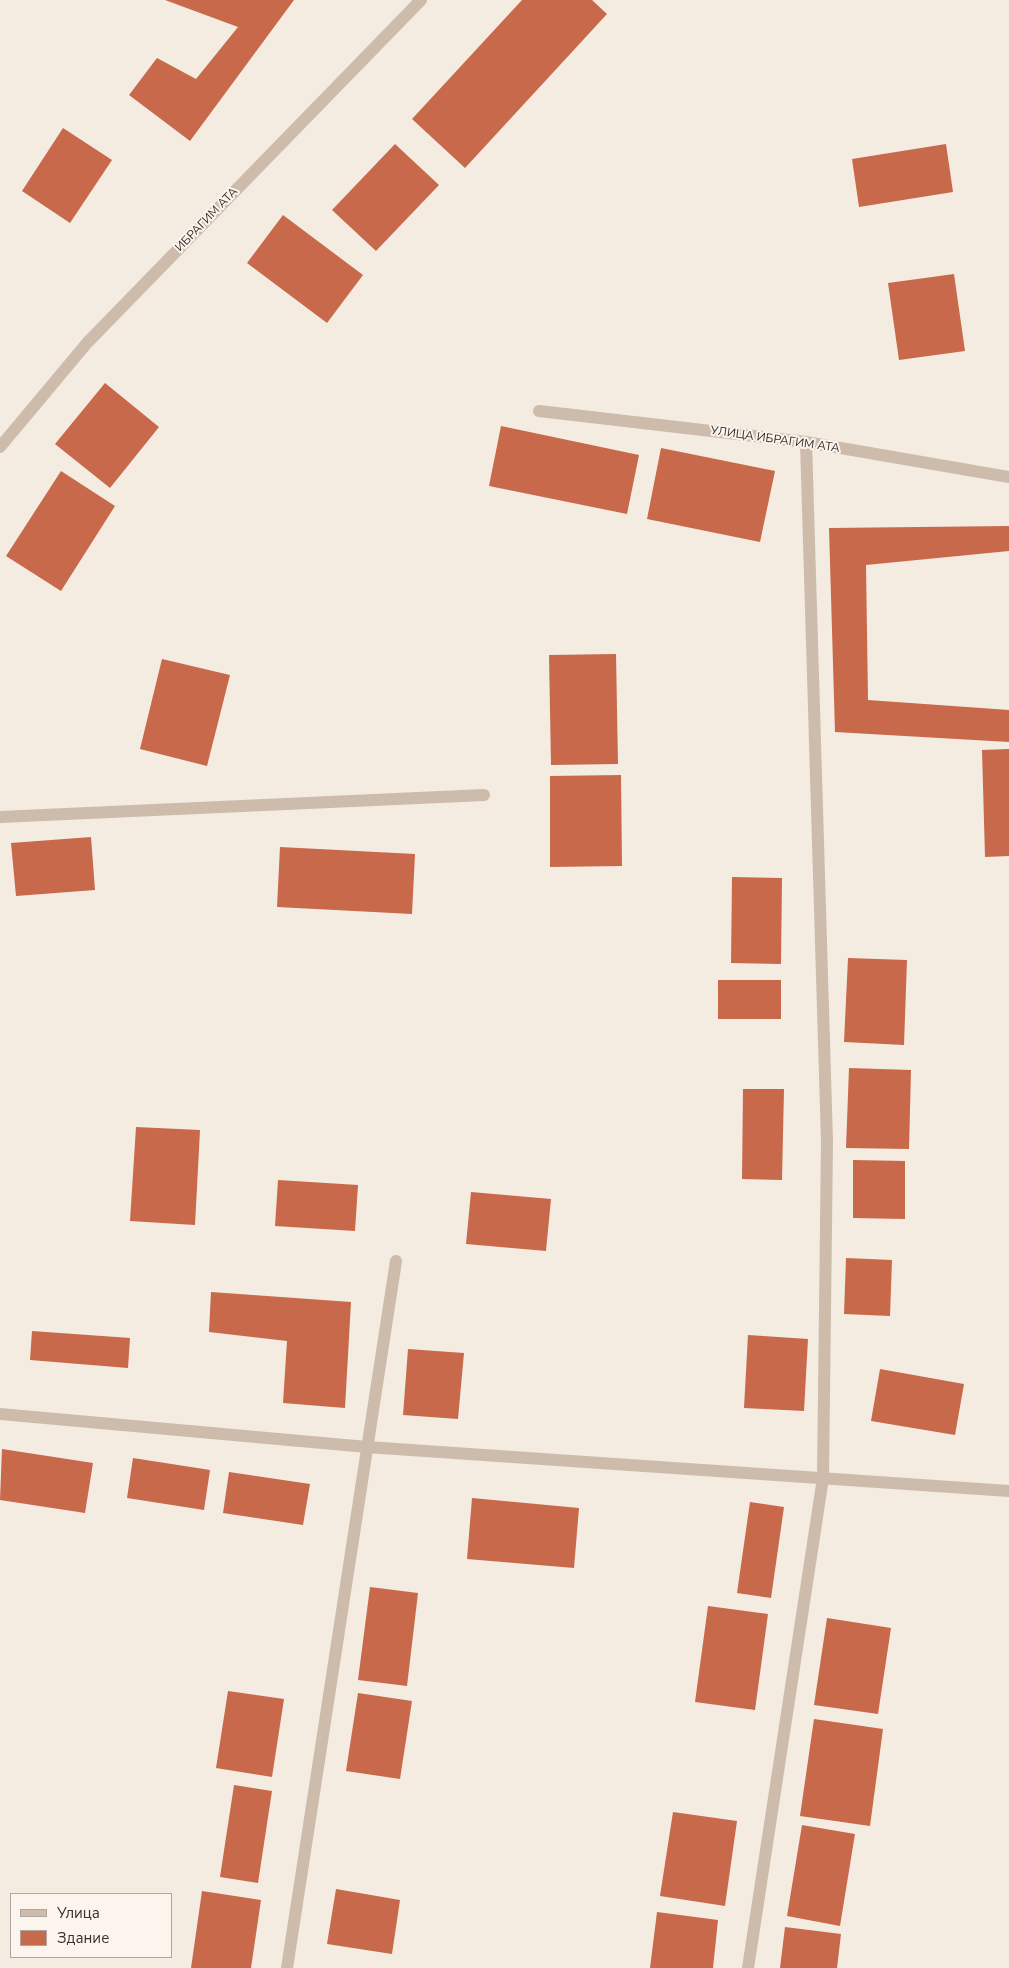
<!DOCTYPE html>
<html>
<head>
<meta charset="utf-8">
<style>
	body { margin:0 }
	#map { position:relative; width:1009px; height:1968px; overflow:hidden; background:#f4ebe1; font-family:"Nunito Sans",sans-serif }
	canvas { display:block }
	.legend { position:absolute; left:10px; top:1893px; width:162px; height:65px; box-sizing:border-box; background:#fbf5ee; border:1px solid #aea6a0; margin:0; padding:6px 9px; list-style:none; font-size:15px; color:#3b302b }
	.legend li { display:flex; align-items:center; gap:10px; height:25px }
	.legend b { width:25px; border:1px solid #aea6a0 }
</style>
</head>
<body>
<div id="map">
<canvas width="1009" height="1968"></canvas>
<ul class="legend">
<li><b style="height:6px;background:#cdbbac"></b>Улица</li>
<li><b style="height:14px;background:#c8694b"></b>Здание</li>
</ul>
</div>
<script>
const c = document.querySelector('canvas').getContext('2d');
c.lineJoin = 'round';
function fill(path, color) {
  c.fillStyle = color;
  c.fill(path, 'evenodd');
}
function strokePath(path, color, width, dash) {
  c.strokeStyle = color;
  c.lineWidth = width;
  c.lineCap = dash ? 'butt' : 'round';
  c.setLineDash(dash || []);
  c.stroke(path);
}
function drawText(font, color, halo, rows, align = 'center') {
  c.font = font + ' "Nunito Sans",sans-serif';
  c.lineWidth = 4;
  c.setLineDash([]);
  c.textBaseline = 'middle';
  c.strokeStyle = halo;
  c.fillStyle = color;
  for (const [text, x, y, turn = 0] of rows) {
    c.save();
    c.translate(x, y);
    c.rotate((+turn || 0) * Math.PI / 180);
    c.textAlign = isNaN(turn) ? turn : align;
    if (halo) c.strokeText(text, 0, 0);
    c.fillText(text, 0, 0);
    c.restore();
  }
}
const building = new Path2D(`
	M165,0H294L190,141L129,95L157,58L196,79L238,27Z
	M522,0H592L607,14L465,168L412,119Z
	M63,128L112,160L70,223L22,191Z
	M395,144L439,185L376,251L332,210Z
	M946,144L953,192L859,207L852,159Z
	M283,215L363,275L327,323L247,263Z
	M954,274L965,351L899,360L888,283Z
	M105,383L159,427L110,488L55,444Z
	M501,426L639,455L627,514L489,486Z
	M661,448L775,471L760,542L647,519Z
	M61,471L115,506L61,591L6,556Z
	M1009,526V551L866,565L868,700L1009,710V742L835,732L829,528Z
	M616,654L618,764L551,765L549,655Z
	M162,659L230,675L207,766L140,749Z
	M1009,749V856L985,857L982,750Z
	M621,775L622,866L550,867V776Z
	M91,837L95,890L16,896L11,843Z
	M280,847L415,854L412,914L277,907Z
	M732,877L782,878L781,964L731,963Z
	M848,958L907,960L904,1045L844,1042Z
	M718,980H781V1019H718Z
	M849,1068L911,1070L909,1149L846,1148Z
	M743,1089H784L782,1180L742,1179Z
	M136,1127L200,1130L195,1225L130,1221Z
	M853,1160L905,1161V1219L853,1218Z
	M278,1180L358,1185L355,1231L275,1226Z
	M471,1192L551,1199L546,1251L466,1244Z
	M846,1258L892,1260L890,1316L844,1314Z
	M211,1292L351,1302L345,1408L283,1403L287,1341L209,1332Z
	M32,1331L130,1338L128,1368L30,1360Z
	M748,1335L808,1339L804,1411L744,1408Z
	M408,1349L464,1353L458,1419L403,1415Z
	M880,1369L964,1384L955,1435L871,1421Z
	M2,1449L93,1463L85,1513L0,1500Z
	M133,1458L210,1470L204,1510L127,1498Z
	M229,1472L310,1484L303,1525L223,1513Z
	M472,1498L579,1508L574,1568L467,1559Z
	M750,1502L784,1507L771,1598L737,1593Z
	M370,1587L418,1593L407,1686L358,1680Z
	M708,1606L768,1614L755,1710L695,1702Z
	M827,1618L891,1628L878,1714L814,1705Z
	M228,1691L284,1699L272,1777L216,1768Z
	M358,1693L412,1701L400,1779L346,1771Z
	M814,1719L883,1729L870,1826L800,1816Z
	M234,1785L272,1791L258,1883L220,1877Z
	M673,1812L737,1821L725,1906L660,1896Z
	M802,1825L855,1834L840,1926L787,1916Z
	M336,1889L400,1900L392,1954L327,1944Z
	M202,1891L261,1900L251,1968H191Z
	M657,1912L718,1920L713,1968H650Z
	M785,1927L841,1934L837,1968H780Z`);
const minor = new Path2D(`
	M539,411L806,442L1009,477
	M0,817L484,795
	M0,1414L367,1447L1009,1491
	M287,1968L396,1261
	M748,1968L823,1478L827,1142L806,442`);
const tertiary = new Path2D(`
	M0,447L87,343L421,0`);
const streetNames = [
	["ИБРАГИМ АТА",207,220,-46],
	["УЛИЦА ИБРАГИМ АТА",775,440,8]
];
fill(building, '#c8694b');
strokePath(minor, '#cdbbac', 12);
strokePath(tertiary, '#cdbbac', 12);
drawText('12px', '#3b302b', '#fbf5ee', streetNames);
</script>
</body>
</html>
